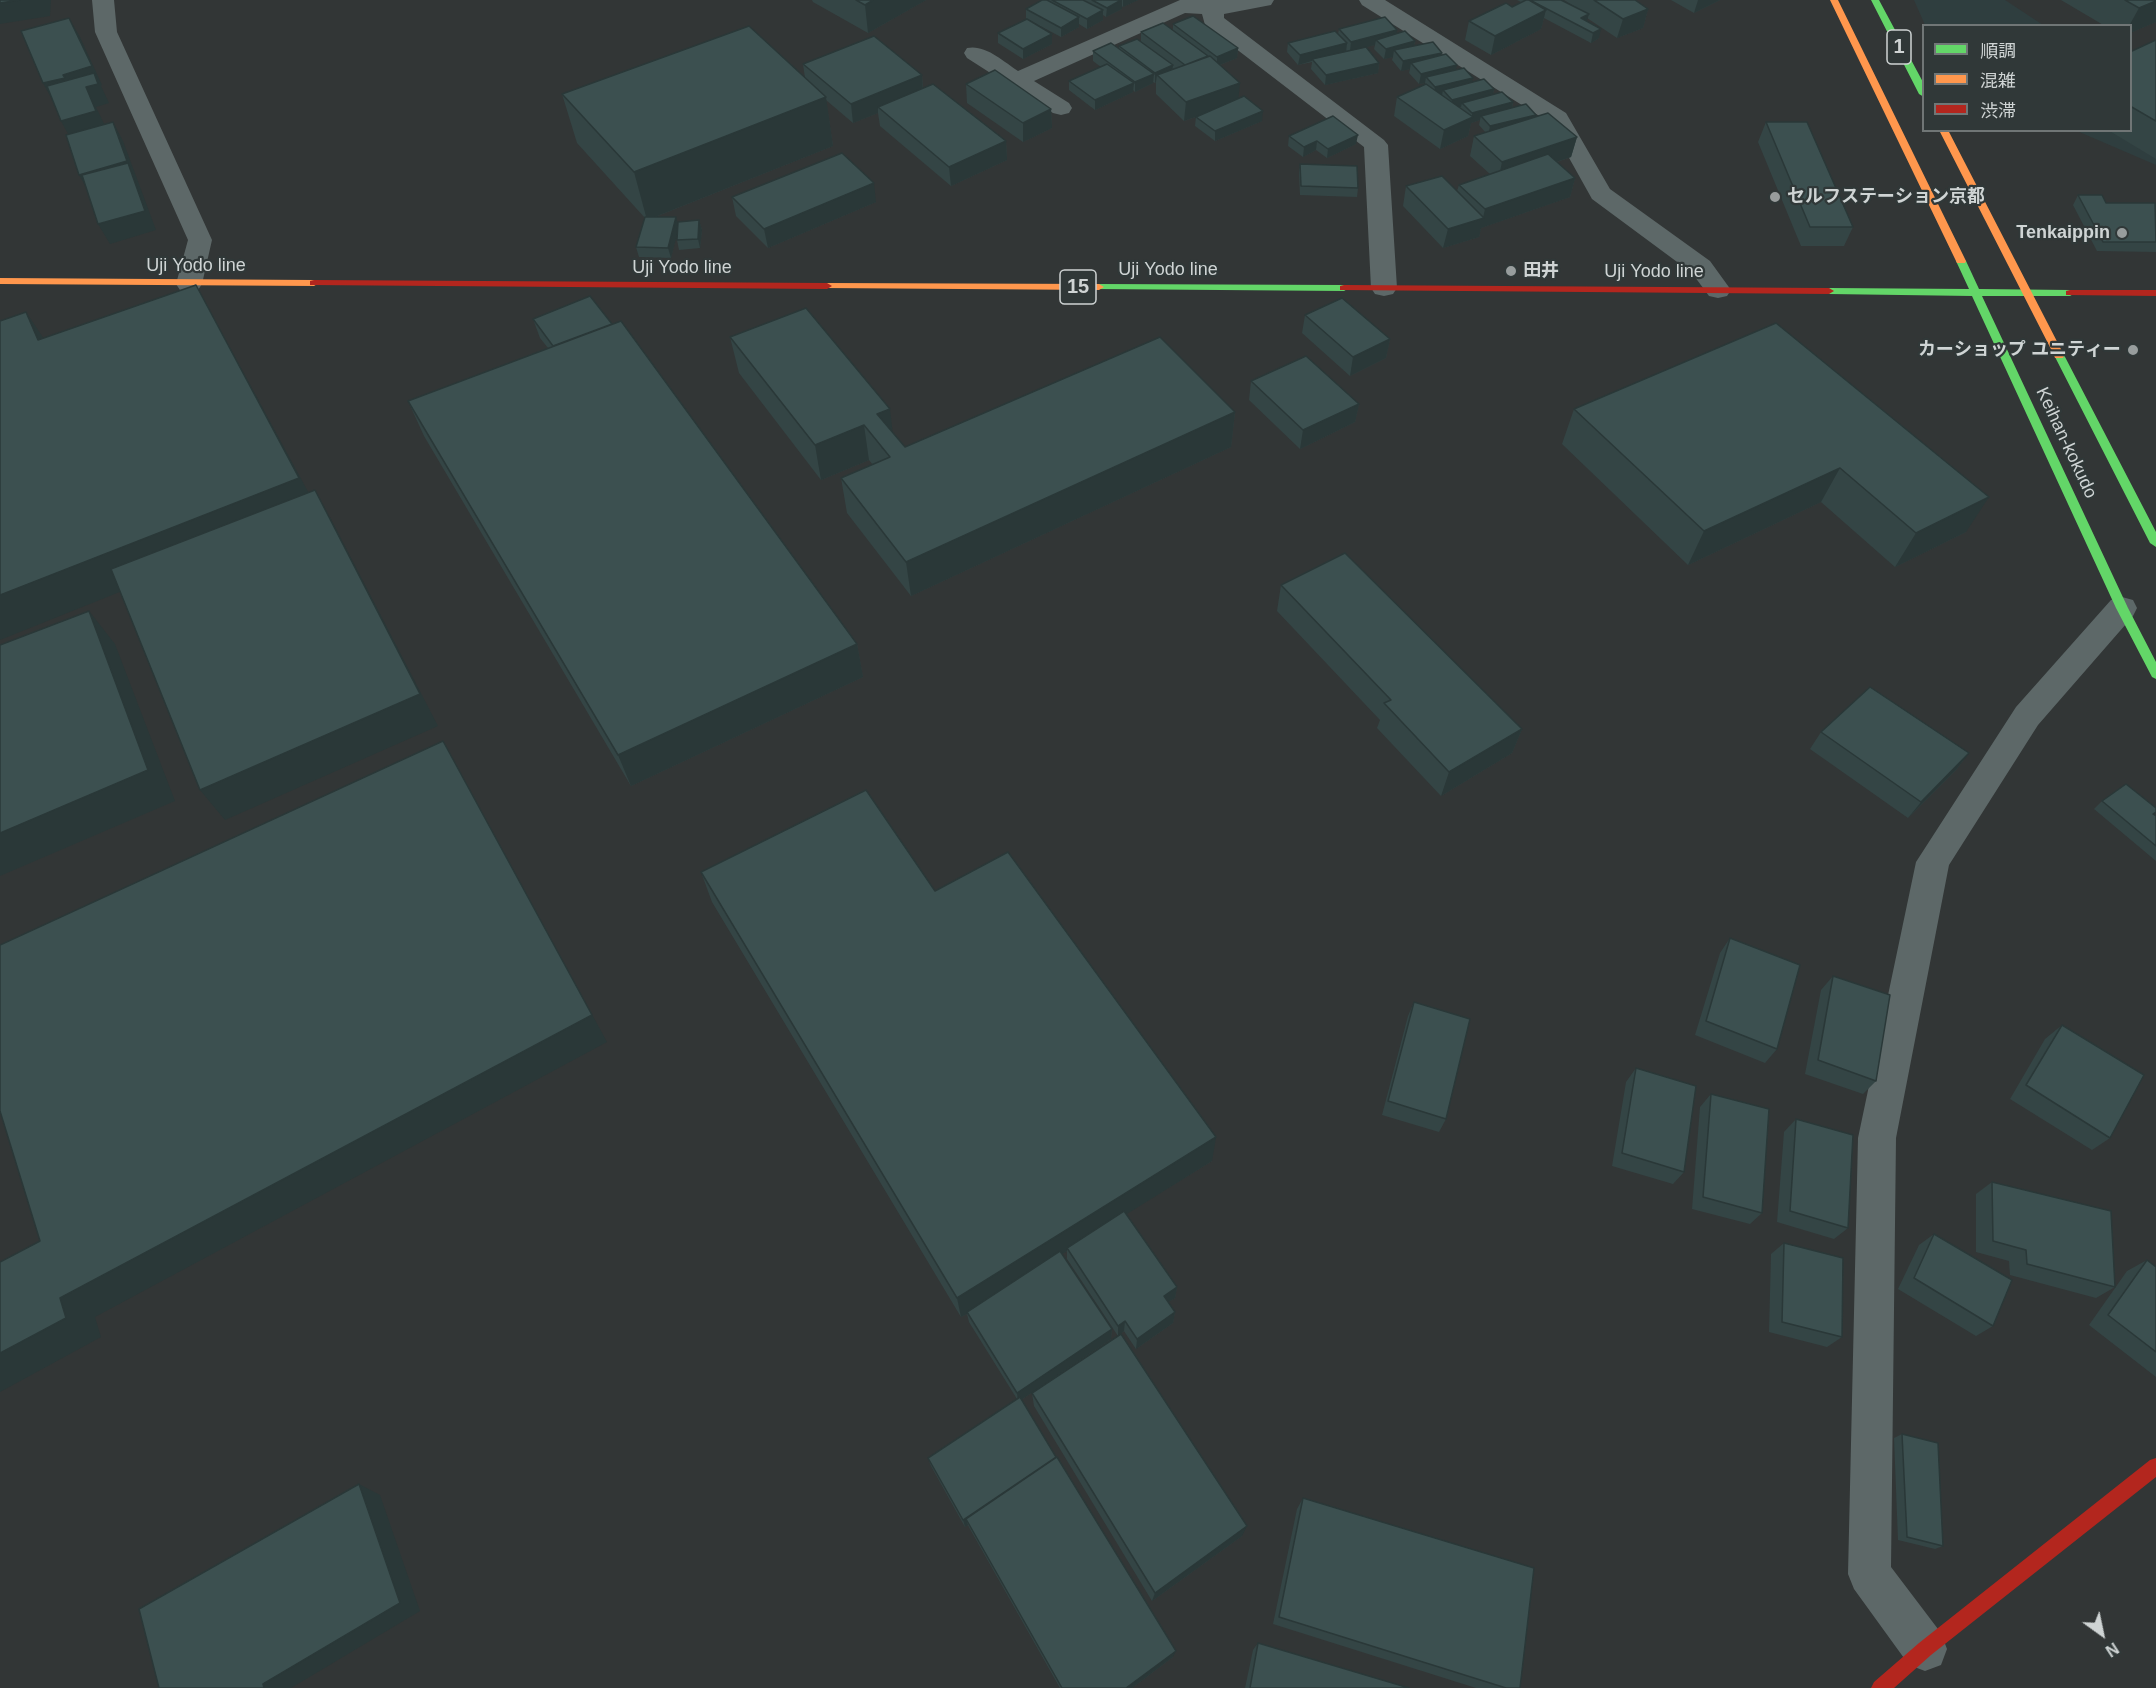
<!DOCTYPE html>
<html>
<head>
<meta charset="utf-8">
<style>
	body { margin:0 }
	#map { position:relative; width:2156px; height:1688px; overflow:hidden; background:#323636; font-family:Helvetica,"Noto Sans JP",sans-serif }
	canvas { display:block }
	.legend { position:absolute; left:1922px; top:24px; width:210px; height:108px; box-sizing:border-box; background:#303838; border:2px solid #707676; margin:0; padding:8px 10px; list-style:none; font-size:18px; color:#cfd4d4 }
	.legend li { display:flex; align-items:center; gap:12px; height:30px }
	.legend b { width:30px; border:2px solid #707676 }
	.north { position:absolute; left:2072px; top:1604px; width:60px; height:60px; -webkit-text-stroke:4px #303838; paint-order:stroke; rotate:147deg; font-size:16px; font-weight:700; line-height:24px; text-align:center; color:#cfd4d4 }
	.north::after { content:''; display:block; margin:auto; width:21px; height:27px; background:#cfd4d4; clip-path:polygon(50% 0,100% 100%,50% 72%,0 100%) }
</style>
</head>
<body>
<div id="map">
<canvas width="2156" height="1688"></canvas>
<ul class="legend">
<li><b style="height:8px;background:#63d668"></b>順調</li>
<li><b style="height:8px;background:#ff974d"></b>混雑</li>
<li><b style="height:8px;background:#b3261e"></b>渋滞</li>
</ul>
<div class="north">N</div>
</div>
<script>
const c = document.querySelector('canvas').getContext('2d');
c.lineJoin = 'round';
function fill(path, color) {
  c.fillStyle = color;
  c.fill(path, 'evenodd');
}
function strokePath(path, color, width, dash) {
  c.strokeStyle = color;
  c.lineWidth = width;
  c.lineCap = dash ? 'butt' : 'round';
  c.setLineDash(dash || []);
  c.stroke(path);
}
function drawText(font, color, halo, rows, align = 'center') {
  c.font = font + ' Helvetica,"Noto Sans JP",sans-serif';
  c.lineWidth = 4.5;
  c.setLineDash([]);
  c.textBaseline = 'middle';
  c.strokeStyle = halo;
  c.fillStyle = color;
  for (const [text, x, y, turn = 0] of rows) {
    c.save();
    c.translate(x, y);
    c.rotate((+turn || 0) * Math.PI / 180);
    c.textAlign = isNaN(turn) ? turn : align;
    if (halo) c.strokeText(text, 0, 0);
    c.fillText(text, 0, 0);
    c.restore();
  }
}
const built = new Path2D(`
	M1914,0H2005L2043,25H1925Z
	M2156,49V165L2077,131L2130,130Z`);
const street = new Path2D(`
	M92,0H114L117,32L212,240L202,284L198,290L189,292L180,290L176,284L188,240L95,32Z
	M1180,0H1274L1271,5L1224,14V18L1384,140L1388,145L1397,288L1393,294L1384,296L1375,294L1371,288L1364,147L1205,25L1202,14L1185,13L1034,81L1069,103L1072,108L1069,113L1061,115L1053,113L967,58L964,53L967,48C985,44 1003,61 1018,71Z
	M1359,0H1385L1566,113L1610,189L1710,261L1731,290L1727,296L1718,298L1709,296L1692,273L1592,199L1549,122L1362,5Z
	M2122,597L2133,600L2137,608L2133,616L2038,725L1949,865L1896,1138L1891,1567L1941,1633L1947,1649L1941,1665L1925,1671L1909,1665L1854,1589L1848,1574L1858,1138L1916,862L2016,707L2111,600Z`);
const fast = new Path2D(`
	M1871,0H1879L1924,84V97L1919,94Z
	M1961,258L1966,261L1979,289L2070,290L2075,293L2070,296H1982L2128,608L2156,662V679L2152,677L2116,608L1972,296L1829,294L1824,291L1829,288L1969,289L1956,261Z
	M1099,284L1344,285L1349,288L1344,291L1095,289V285Z
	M2059,351L2064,355L2156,532V547L2150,543L2054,355Z`);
const slow = new Path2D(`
	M1830,0H1838L1966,261L1965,263H1957L1956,261Z
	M1939,130H1948L2064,355L2063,358H2055L2054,355Z
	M0,278L314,280L319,283L314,286L0,284Z
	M827,283L1099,284L1104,287L1099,290L823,288V284Z`);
const jam = new Path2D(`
	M314,280L827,283L832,286L827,289L310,285V281Z
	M1344,285L1829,288L1834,291L1829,294L1340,290V286Z
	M2070,290H2156V296L2066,295V291Z
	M2156,1458V1477L1931,1655L1894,1688H1871L1874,1682L1919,1643L2150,1460Z`);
const wall = new Path2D(`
	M812,0H926L868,33L813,2Z
	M1042,0H1138L1123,7L1122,6V9L1106,17L1103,15V20L1087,29L1079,24V27L1061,37L1029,20L1052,44L1023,59L998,43V33L1027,19L1026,18V9Z
	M1517,0H1562L1577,8L1564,0H1635L1648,9L1643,28L1617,38L1587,18V21L1599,38L1591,43L1544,18L1541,29L1491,55L1465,40L1469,21L1512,7L1521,2Z
	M1671,0H1720L1694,13Z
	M2061,0H2156V22L2130,33V26H2105Z
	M1173,24L1238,48L1237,58L1220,65L1238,98L1262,121L1215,141L1195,126L1196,117L1184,121L1156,94V82L1155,83L1153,82V83L1135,92L1133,90V92L1095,110L1069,90V81L1101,67L1093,61V51L1119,49V46L1141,41V32L1173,30Z
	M1339,29L1397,34L1415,41L1414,46L1442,55L1456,70L1472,82L1494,89L1493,94L1513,102L1512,108L1535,117L1577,137L1571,157L1557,162L1575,178L1570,197L1481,228L1479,237L1443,248L1403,206L1406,186L1457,191L1459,185L1490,174L1470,156L1474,136L1486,133L1479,125L1480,120L1471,123L1468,136L1440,149L1394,116L1397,97L1425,85V83L1419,84L1409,73L1410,69L1401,71L1392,60L1393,57L1384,59L1374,49L1375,45L1361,48L1379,63L1378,73L1325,85L1311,69L1312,62L1298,65L1287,52L1288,43L1338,34Z
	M2156,40V159L2108,130H2130V50L2132,51Z
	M803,64L922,75L923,88L1006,141L1007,160L951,186L880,126L878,113L853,123L826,100L833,146L655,217L678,224L699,220L702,230L700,248L679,250L677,240V232L671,258L639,257L636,247L645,218L577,143L562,94L805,78Z
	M966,84L1051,109L1052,128L1023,142L967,103Z
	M1766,122L1853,227L1844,246H1801L1758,142Z
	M1289,136L1356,144L1327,158L1316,150L1303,157L1288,146Z
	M1300,164L1358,188L1357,197L1300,195L1299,173Z
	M2078,195L2106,203L2156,204V252L2097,251L2073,205Z
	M732,197L876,202L768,248L736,216Z
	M1305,315L1390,339L1386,358L1350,376L1302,333Z
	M533,319L857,644L863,677L631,786L424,436L408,401L548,348L540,338Z
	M1776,323L1966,532L1895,567L1821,502L1688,565L1562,444L1574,409Z
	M730,337L892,432L905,447L1235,412L1231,447L911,596L847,513L841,478L873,465L869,460L821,480L739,373Z
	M1251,381L1359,404L1355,422L1300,449L1249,400Z
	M1281,585L1522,729L1512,753L1441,796L1377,728L1380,720L1277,611Z
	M1821,732L1969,753L1956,770L1908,818L1810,749Z
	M2102,801L2154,814L2156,816V861L2094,809Z
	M701,872L935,891L1212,1161L1126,1214L1177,1287L1175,1298L1168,1302L1175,1312L1173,1323L1136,1349L1124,1331L1118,1336L1067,1259V1251L1062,1254L1112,1329L1111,1339L1021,1400L1056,1457L1173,1657L1132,1688H1060L970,1529L968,1525L965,1527L931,1466L928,1458L1017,1399L969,1322L967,1314L961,1317L712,902Z
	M1730,938L1777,1049L1765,1063L1695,1035L1720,953Z
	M1833,976L1876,1081L1863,1094L1805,1074L1821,990Z
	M1414,1002L1446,1119L1439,1132L1382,1115L1408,1016Z
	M2062,1025L2110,1138L2092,1150L2010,1099L2045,1039Z
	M1636,1068L1684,1172L1673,1184L1612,1166L1626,1082Z
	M1711,1094L1762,1213L1750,1224L1692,1209L1700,1107Z
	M1796,1119L1848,1228L1834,1239L1777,1222L1784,1132Z
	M1992,1182L2115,1287L2096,1298L2010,1275L2009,1261L1976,1252V1194Z
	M1934,1234L1993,1326L1976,1336L1898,1289L1919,1245Z
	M1784,1243L1842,1337L1827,1347L1769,1332L1771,1254Z
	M2147,1260L2156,1267V1377L2089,1325L2127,1271Z
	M1032,1393L1242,1536L1152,1601L1034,1406Z
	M1902,1434L1943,1546L1935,1549L1898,1540L1894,1438Z
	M1303,1498L1520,1688H1476L1273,1624L1297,1509Z
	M1258,1643L1409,1688H1245L1253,1650Z`);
const shadedWall = new Path2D(`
	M20,0H51L50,16L0,24V3Z
	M873,0H926L868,33L865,5Z
	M1121,0H1122V9L1106,17L1107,8Z
	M1123,0H1138L1123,7Z
	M1698,0H1720L1694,13Z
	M2156,1V22L2130,33V26H2129L2139,8Z
	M1648,9L1643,28L1617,38L1623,19Z
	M1103,10V20L1087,29V19Z
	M1546,10L1541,29L1491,55L1495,36Z
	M1589,14L1586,24L1581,18Z
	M1079,17V27L1061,37V28Z
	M69,18L80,37L102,85L101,86L109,103L96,107L107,130L72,141L61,121L54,103L43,83L63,75Z
	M1601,29L1599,38L1591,43L1593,33Z
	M1397,30L1396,40H1376L1375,45L1350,51L1351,42Z
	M1052,34V44L1023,59V49Z
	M1415,41L1413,51L1394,50L1393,57L1384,59L1386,49Z
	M1347,43L1346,53L1312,59V61L1298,65L1300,55Z
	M1238,48L1237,58L1217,66V57Z
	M1442,53L1440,62L1411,63L1410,69L1401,71L1403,61Z
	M1379,63L1378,73L1325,85L1326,75Z
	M1173,65L1172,75H1157L1156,82L1155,83V73Z
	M1457,65L1455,75L1426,77L1425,83L1419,84L1421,74Z
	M1154,74L1153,83L1135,92V82Z
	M922,75L923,94L878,107V113L853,123L851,104Z
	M1473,78L1471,87L1443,90L1442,95L1433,97L1435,87Z
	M1134,83L1133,92L1095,110V100Z
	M1240,83L1238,102L1184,121L1186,102Z
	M1494,89L1492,99L1462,103L1461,107L1450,109L1452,100Z
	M826,97L833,146L647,220L634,172Z
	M1513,102L1511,112L1481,116L1480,120L1471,123L1468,136L1440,149L1444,130L1472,117V113Z
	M1051,109L1052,128L1023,142V123Z
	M1263,111L1262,121L1215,141V131Z
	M1536,115L1533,125L1488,136L1490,126Z
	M113,122L123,141L156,230L110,244L98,224L90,194L79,175Z
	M1358,135L1356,144L1327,158L1328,149Z
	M1577,137L1571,157L1498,181L1502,162Z
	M1006,141L1007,160L951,186L949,167Z
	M1317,141L1316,150L1303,157L1304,147Z
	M1575,178L1570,197L1481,228L1479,237L1443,248L1448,229L1483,218L1485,209Z
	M874,183L876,202L768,248L764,229Z
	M676,217L679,227L671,258L668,248Z
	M699,220L702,230L700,248L698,239Z
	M196,285L319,512L0,640V595Z
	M26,312L50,348L38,340Z
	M1390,339L1386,358L1350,376L1353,357Z
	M1359,404L1355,422L1300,449L1303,430Z
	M890,409L894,444L882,449L877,414Z
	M1235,412L1231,447L911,596L906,562Z
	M864,425L869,460L821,480L815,445Z
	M1840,468L1821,502L1688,565L1704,531Z
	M315,490L334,525L438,726L225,820L200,790Z
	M1989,497L1966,532L1895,567L1916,533Z
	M89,611L115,644L175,801L0,876V833Z
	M857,644L863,677L631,786L618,755Z
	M1522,729L1512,753L1441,796L1449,772Z
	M443,741L607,1042L95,1317L101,1337L0,1392V1353L60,1298Z
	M1969,753L1956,770L1908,818L1921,802Z
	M1216,1137L1212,1161L1069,1250L1067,1248V1251L968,1313L967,1312V1314L961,1317L957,1298Z
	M1177,1287L1175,1298L1162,1306L1164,1296Z
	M1175,1312L1173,1323L1136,1349L1137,1339Z
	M1125,1321L1124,1331L1118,1336V1326Z
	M1112,1329L1111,1339L1018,1402L1017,1393Z
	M1056,1457L1057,1464L966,1519L968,1525L965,1527L963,1520Z
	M359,1484L380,1495L420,1611L291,1688H264L263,1684Z
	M1247,1526L1242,1536L1152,1601L1155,1593Z
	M1176,1651L1173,1657L1132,1688H1126Z`);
const building = new Path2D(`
	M0,0H20L0,3Z
	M856,0H873L865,5Z
	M1042,0H1047L1079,17L1061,28L1026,9Z
	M1052,0H1083L1103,10L1087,19Z
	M1092,0H1121L1107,8Z
	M1526,0H1529L1546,10L1495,36L1469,21L1506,3L1512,7Z
	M1530,0H1561L1589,14L1581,18L1601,29L1593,33Z
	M1594,0H1635L1648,9L1623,19Z
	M2125,0H2156V1L2139,8Z
	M1193,16L1238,48L1217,57L1173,24Z
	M1385,17L1397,30L1351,42L1339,29Z
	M69,18L92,66L63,75L65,78L43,83L21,31Z
	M1027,19L1052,34L1023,49L998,33Z
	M1163,23L1208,56L1185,65L1141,32Z
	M749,26L826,97L634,172L562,94Z
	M1335,31L1347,43L1300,55L1288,43Z
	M1405,31L1415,41L1386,49L1376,40Z
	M874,36L922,75L851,104L803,64Z
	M1137,39L1173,65L1155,73L1119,46Z
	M2156,40V121L2130,106V50L2132,51Z
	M1433,42L1442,53L1403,61L1394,50Z
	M1111,43L1154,74L1135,82L1093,51Z
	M1366,47L1379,63L1326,75L1312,59Z
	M1446,54L1457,65L1421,74L1411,63Z
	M1210,56L1240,83L1186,102L1157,75Z
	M1107,64L1134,83L1095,100L1069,81Z
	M1464,68L1473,78L1435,87L1426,77Z
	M995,70L1051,109L1023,123L966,84Z
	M94,73L98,84L86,87L96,111L61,121L47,86Z
	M1484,79L1494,89L1452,100L1443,90Z
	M933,84L1006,141L949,167L878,107Z
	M1426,84L1473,117L1444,130L1397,97Z
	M1502,92L1513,102L1472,113L1462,103Z
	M1244,96L1263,111L1215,131L1196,117Z
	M1526,104L1536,115L1490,126L1481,116Z
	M1548,113L1577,137L1502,162L1474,136Z
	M1333,116L1358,135L1328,149L1317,141L1304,147L1289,136Z
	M113,122L127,161L79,175L66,135Z
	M1766,122H1807L1853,227H1810Z
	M842,153L874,183L764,229L732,197Z
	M1548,154L1575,178L1485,209L1459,185Z
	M128,163L145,211L98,224L82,175Z
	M1300,164L1357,166L1358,188L1301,186Z
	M1442,176L1484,218L1448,229L1406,186Z
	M2078,195H2102L2106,203H2155L2156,242H2103Z
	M645,217H676L668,248L636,247Z
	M699,220L698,239L677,240L678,222Z
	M196,285L299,478L0,595V321L26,312L38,340Z
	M590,296L612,324L553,346L533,319Z
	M1342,298L1390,339L1353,357L1305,315Z
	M806,308L890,409L877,414L905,447L1160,337L1235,412L906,562L841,478L890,457L864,425L815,445L730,337Z
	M621,321L857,644L618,755L408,401Z
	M1776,323L1989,497L1916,533L1840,468L1704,531L1574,409Z
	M1306,356L1359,404L1303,430L1251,381Z
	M315,490L420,694L200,790L111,569Z
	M1345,553L1522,729L1449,772L1384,703L1391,700L1281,585Z
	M89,611L148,770L0,833V645Z
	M1870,687L1969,753L1921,802L1821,732Z
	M443,741L592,1015L60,1298L66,1318L0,1353V1262L40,1241L0,1111V945Z
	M2126,784L2156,808V812L2153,814L2156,816V846L2102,801Z
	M866,790L935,891L1008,852L1216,1137L957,1298L701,872Z
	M1730,938L1800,965L1777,1049L1706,1021Z
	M1833,976L1890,995L1876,1081L1818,1060Z
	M1414,1002L1470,1019L1446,1119L1388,1101Z
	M2062,1025L2144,1075L2110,1138L2026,1085Z
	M1636,1068L1696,1086L1684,1172L1622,1153Z
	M1711,1094L1769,1109L1762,1213L1703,1197Z
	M1796,1119L1853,1135L1848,1228L1790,1211Z
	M1992,1182L2111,1211L2115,1287L2027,1264L2026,1250L1993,1241Z
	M1124,1211L1177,1287L1164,1296L1175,1312L1137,1339L1125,1321L1118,1326L1067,1248Z
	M1934,1234L2012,1280L1993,1326L1914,1278Z
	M1784,1243L1843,1258L1842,1337L1782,1322Z
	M1060,1251L1112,1329L1017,1393L967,1312Z
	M2147,1260L2156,1267V1352L2108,1315Z
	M1121,1334L1247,1526L1155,1593L1032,1393Z
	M1020,1397L1056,1457L963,1520L928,1458Z
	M1902,1434L1938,1443L1943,1546L1907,1537Z
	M1057,1457L1176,1651L1126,1688H1062L966,1519Z
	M359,1484L400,1603L263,1684L264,1688H159L139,1609Z
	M1303,1498L1534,1568L1520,1688H1506L1279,1617Z
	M1258,1643L1409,1688H1250Z`);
const markers = [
	[1775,197,6,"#989d9d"],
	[2122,233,6,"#989d9d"],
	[1511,271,6,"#989d9d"],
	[2133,350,6,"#989d9d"]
];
const farPoinames = [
	["セルフステーション京都",1787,197],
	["Tenkaippin",2110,233,"right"],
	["田井",1523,271],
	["カーショップ ユニティー",2121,350,"right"]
];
const farStreetnames = [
	["Uji Yodo line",196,266],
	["Uji Yodo line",682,268],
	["Uji Yodo line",1168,270],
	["Uji Yodo line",1654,272],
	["Keihan-kokudo",2066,443,65]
];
const shields = [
	[1899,47,24],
	[1078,287,36]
];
const shieldNames = [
	["1",1899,47],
	["15",1078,287]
];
fill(built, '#2f3e3f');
fill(street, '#5d6868');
fill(fast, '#63d668');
fill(slow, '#ff974d');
fill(jam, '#b3261e');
fill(wall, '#344545');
fill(shadedWall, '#2a3838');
fill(building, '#3c5050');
strokePath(building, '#2a3838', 1.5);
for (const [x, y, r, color] of markers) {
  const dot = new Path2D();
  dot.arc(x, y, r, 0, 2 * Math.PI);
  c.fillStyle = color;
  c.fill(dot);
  strokePath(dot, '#303838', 2);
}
drawText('bold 18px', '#cfd4d4', '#303838', farPoinames, 'left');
drawText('18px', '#cfd4d4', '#303838', farStreetnames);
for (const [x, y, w] of shields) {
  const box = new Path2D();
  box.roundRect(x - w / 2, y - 17, w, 34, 4.5);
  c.fillStyle = '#303838';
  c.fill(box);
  strokePath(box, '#cfd4d4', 1.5);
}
drawText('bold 20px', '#cfd4d4', null, shieldNames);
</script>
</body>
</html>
